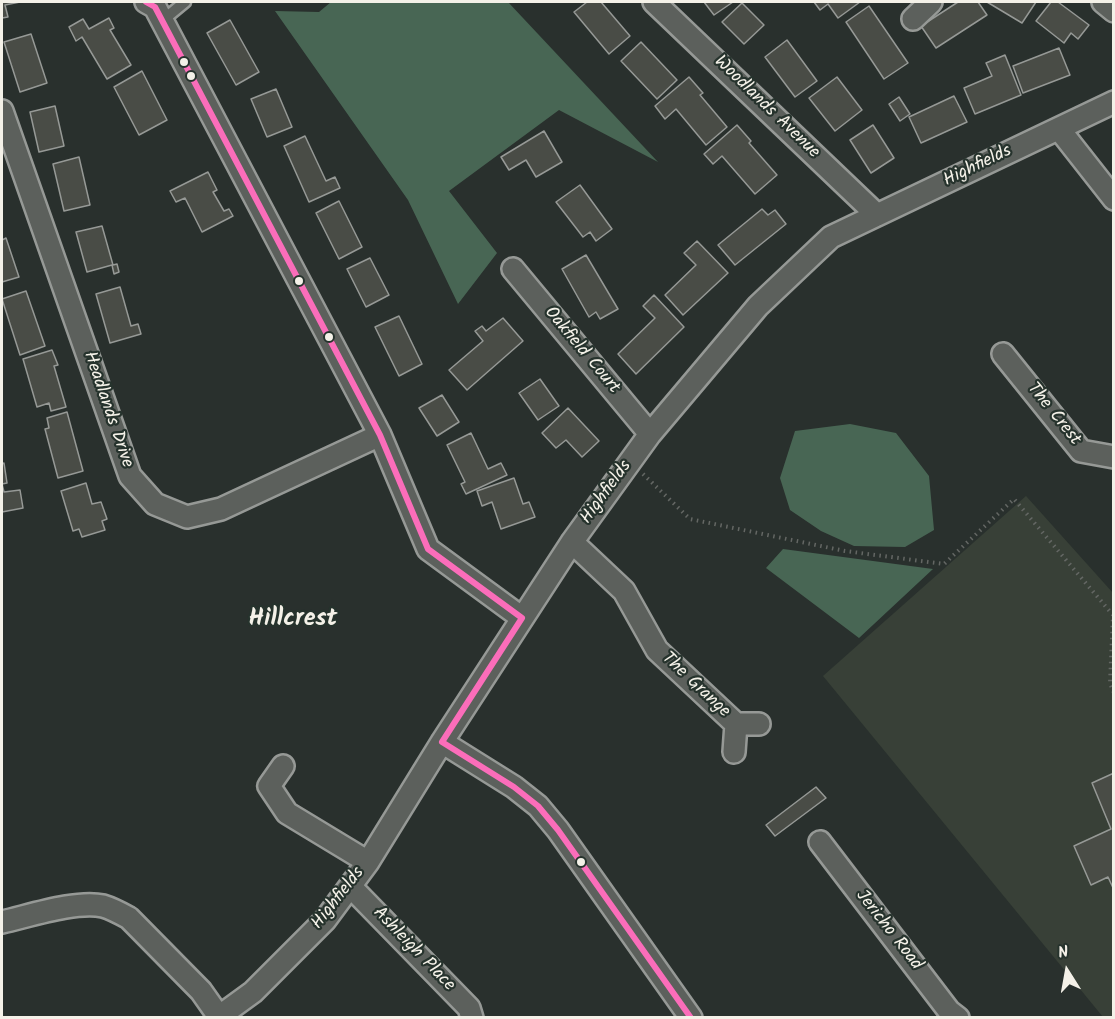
<!DOCTYPE html>
<html>
<head>
<meta charset="utf-8">
<style>
	body { margin:0 }
	#map { position:relative; width:1115px; height:1019px; overflow:hidden; background:#29302d; font-family:Kalam,sans-serif }
	canvas { display:block }
	.frame { position:absolute; inset:0; border:3px solid #f4f1e8; pointer-events:none }
	.north { position:absolute; left:1037px; top:941px; width:60px; height:60px; -webkit-text-stroke:4px #26332d; paint-order:stroke; rotate:349deg; font-size:16px; font-weight:700; line-height:24px; text-align:center; color:#f4f1e8 }
	.north::after { content:''; display:block; margin:auto; width:21px; height:27px; background:#f4f1e8; clip-path:polygon(50% 0,100% 100%,50% 72%,0 100%) }
</style>
</head>
<body>
<div id="map">
<canvas width="1115" height="1019"></canvas>
<div class="frame"></div>
<div class="north">N</div>
</div>
<script>
const c = document.querySelector('canvas').getContext('2d');
c.lineJoin = 'round';
function fill(path, color) {
  c.fillStyle = color;
  c.fill(path, 'evenodd');
}
function strokePath(path, color, width, dash) {
  c.strokeStyle = color;
  c.lineWidth = width;
  c.lineCap = dash ? 'butt' : 'round';
  c.setLineDash(dash || []);
  c.stroke(path);
}
function drawText(font, color, halo, rows, align = 'center') {
  c.font = font + ' Kalam,sans-serif';
  c.lineWidth = 4.5;
  c.setLineDash([]);
  c.textBaseline = 'middle';
  c.strokeStyle = halo;
  c.fillStyle = color;
  for (const [text, x, y, turn = 0] of rows) {
    c.save();
    c.translate(x, y);
    c.rotate((+turn || 0) * Math.PI / 180);
    c.textAlign = isNaN(turn) ? turn : align;
    if (halo) c.strokeText(text, 0, 0);
    c.fillText(text, 0, 0);
    c.restore();
  }
}
const built = new Path2D(`
	M1026,496L1113,593V1017H1103L823,676Z`);
const green = new Path2D(`
	M331,2H508L658,162L559,110L449,191L497,253L458,304L408,200L275,11L319,12Z
	M850,424L896,433L929,476L934,530L905,547L854,546L821,531L790,510L780,478L795,431Z
	M783,549L933,569L859,638L766,568Z`);
const building = new Path2D(`
	M2,2H20L5,5L8,17L2,18Z
	M587,2H601L630,36L609,54L574,12Z
	M704,2H733L714,15Z
	M814,2H860L838,18L828,4L820,10Z
	M958,2H978L987,15L936,48L921,26Z
	M987,2H1036L1022,23Z
	M1051,2H1058L1089,25L1078,39L1071,33L1064,43L1036,21Z
	M742,3L764,25L744,44L722,22Z
	M869,6L908,63L884,79L846,22Z
	M109,18L114,28L110,30L131,65L107,79L82,37L76,41L69,27L83,19L89,29Z
	M230,20L259,72L236,85L207,33Z
	M31,34L47,83L20,92L4,42Z
	M787,40L817,81L795,97L765,57Z
	M641,42L677,80L657,99L621,61Z
	M1059,48L1070,75L1023,93L1013,66Z
	M1005,55L1021,95L975,114L964,88L992,76L986,63Z
	M142,71L167,120L139,135L114,87Z
	M689,77L703,93L700,95L727,127L706,145L676,109L665,119L655,106Z
	M837,77L862,110L835,131L809,98Z
	M276,89L292,127L267,137L251,99Z
	M954,96L967,122L921,143L909,117Z
	M899,97L910,114L900,121L889,104Z
	M55,106L64,146L39,152L30,112Z
	M737,125L751,141L749,143L777,175L755,194L722,156L713,164L704,154Z
	M873,125L894,158L871,173L850,140Z
	M544,131L562,162L536,177L526,160L509,170L501,157Z
	M305,136L326,181L335,177L340,188L309,202L284,146Z
	M79,157L90,205L64,211L53,164Z
	M208,172L217,190L213,192L224,211L229,209L233,216L202,232L185,198L176,202L170,191Z
	M580,185L612,229L596,241L590,232L583,237L556,202Z
	M339,201L362,247L339,259L316,213Z
	M762,209L768,215L775,210L786,224L735,265L718,245Z
	M102,226L113,265L117,264L119,272L114,274L112,265L87,272L76,232Z
	M6,238L19,277L2,282V240Z
	M697,241L728,273L683,315L665,295L696,265L684,253Z
	M586,255L618,309L600,319L596,312L589,317L562,269Z
	M370,258L389,295L366,307L347,269Z
	M120,287L131,326L138,324L141,334L110,343L96,294Z
	M26,291L45,346L20,355L2,299Z
	M654,295L684,327L636,374L618,354L655,318L643,306Z
	M399,316L422,364L399,376L375,327Z
	M503,318L523,341L467,390L449,370L483,341L475,331L482,326L486,331Z
	M52,350L58,365L54,366L66,407L51,411L49,403L37,407L23,359Z
	M540,379L559,406L538,420L519,393Z
	M442,395L459,422L437,436L419,408Z
	M568,408L599,441L582,457L566,440L556,448L542,433Z
	M67,412L83,471L58,478L45,429L49,428L47,418Z
	M471,433L488,469L501,463L507,475L466,494L461,484L465,482L447,445Z
	M4,463L7,483L2,484L4,492L20,490L23,508L2,512V464Z
	M514,478L523,504L529,502L535,517L501,529L492,502L482,506L477,491Z
	M86,483L92,504L101,502L107,519L102,521L105,530L82,537L79,529L73,531L61,491Z
	M1114,773V890L1108,877L1091,885L1074,846L1111,829L1092,783Z
	M816,787L826,798L775,836L766,825Z`);
const path = new Path2D(`
	M643,474L690,519L845,551L944,564L1014,499L1113,615L1110,683L1114,693`);
const lane = new Path2D(`
	M162,21L185,2`);
const street = new Path2D(`
	M146,2L155,7L380,435L428,549L522,618
	M654,2L877,215
	M1103,2L1114,11
	M913,19L931,2
	M2,111L130,476L155,504L187,517L221,509L380,435
	M1059,129L1114,199
	M513,269L650,434
	M1003,354L1081,451L1114,457
	M572,542L624,591L657,650L736,724L734,752
	M736,724H759
	M442,742L514,787L538,806L558,830L691,1018
	M283,766L269,786L287,813L368,862
	M820,842L949,1011L958,1018
	M350,886L469,1008L472,1018
	M2,922C29,916 77,900 103,906C113,909 120,913 129,918L201,991L220,1018
	M220,1016L253,992L325,920L368,862L442,742L572,542L650,434L758,306L831,237L1114,102`);
const bus1 = new Path2D(`
	M146,2L155,7L380,435L428,549L522,618
	M442,742L514,787L538,806L558,830L691,1018
	M442,742L522,618`);
const markers = [
	[184,62,5,"#f4f1e8"],
	[191,76,5,"#f4f1e8"],
	[299,281,5,"#f4f1e8"],
	[329,337,5,"#f4f1e8"],
	[581,862,5,"#f4f1e8"]
];
const streetNames = [
	["Woodlands Avenue",766,108,44],
	["Highfields",978,167,-26],
	["Oakfield Court",581,351,50],
	["Headlands Drive",107,410,71],
	["The Crest",1053,415,51],
	["Highfields",607,493,-54],
	["The Grange",695,686,43],
	["Highfields",339,899,-52],
	["Jericho Road",888,931,52],
	["Ashleigh Place",413,950,46]
];
const districtNames = [
	["Hillcrest",293,621]
];
fill(built, '#384037');
fill(green, '#486654');
fill(building, '#494c46');
strokePath(building, '#969996', 1.5);
strokePath(lane, '#969996', 15);
strokePath(street, '#969996', 26);
strokePath(path, '#646764', 4, [1.5, 4.5]);
strokePath(lane, '#5c605c', 10);
strokePath(street, '#5c605c', 21);
strokePath(bus1, '#fb6dba', 6);
for (const [x, y, r, color] of markers) {
  const dot = new Path2D();
  dot.arc(x, y, r, 0, 2 * Math.PI);
  c.fillStyle = color;
  c.fill(dot);
  strokePath(dot, '#26332d', 2);
}
drawText('18px', '#f4f1e8', '#26332d', streetNames);
drawText('bold 24px', '#f4f1e8', '#26332d', districtNames);
</script>
</body>
</html>
